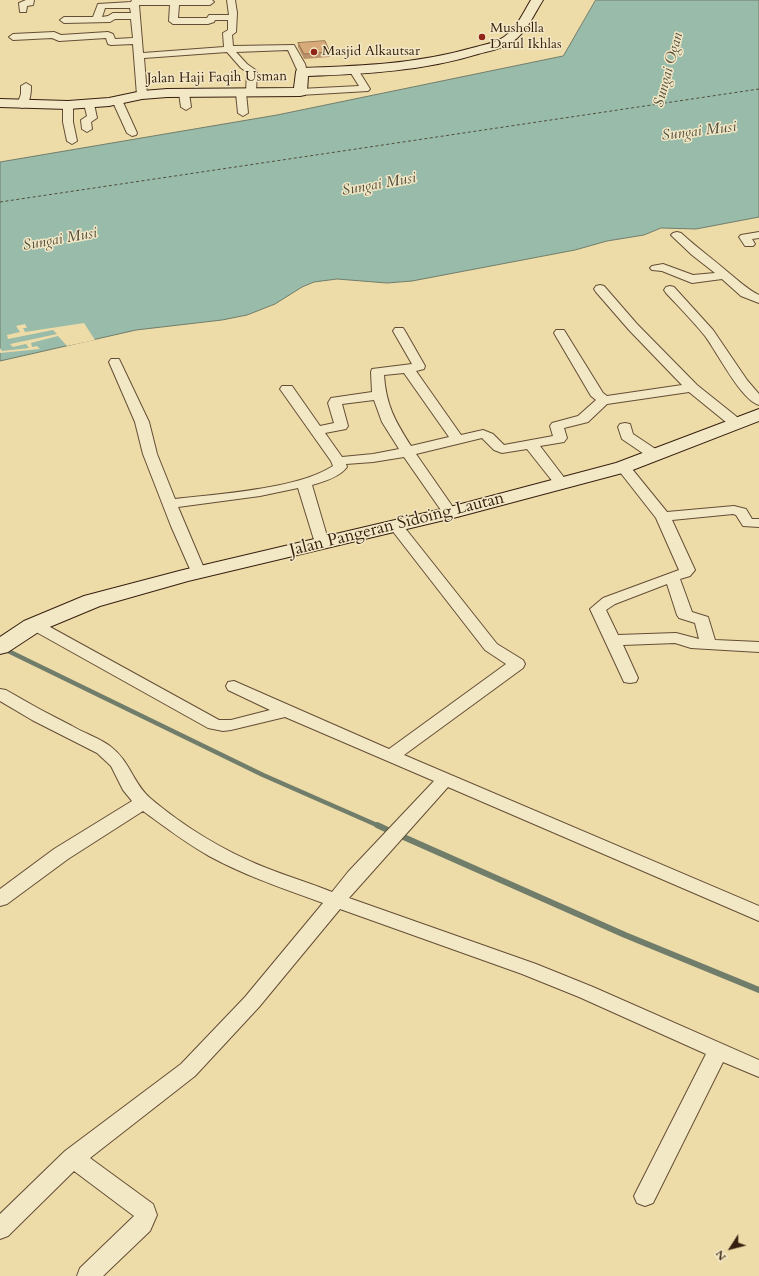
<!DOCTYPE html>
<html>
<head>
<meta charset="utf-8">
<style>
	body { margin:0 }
	#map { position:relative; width:759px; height:1276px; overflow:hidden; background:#eddba8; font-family:Cardo,serif }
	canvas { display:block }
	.north { position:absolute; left:711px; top:1228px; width:40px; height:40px; -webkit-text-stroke:3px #f3e8c6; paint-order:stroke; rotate:234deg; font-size:11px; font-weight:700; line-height:16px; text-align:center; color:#361f0f }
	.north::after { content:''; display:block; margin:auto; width:14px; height:18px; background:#361f0f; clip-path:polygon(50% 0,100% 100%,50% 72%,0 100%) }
</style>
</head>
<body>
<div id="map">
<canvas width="759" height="1276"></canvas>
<div class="north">N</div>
</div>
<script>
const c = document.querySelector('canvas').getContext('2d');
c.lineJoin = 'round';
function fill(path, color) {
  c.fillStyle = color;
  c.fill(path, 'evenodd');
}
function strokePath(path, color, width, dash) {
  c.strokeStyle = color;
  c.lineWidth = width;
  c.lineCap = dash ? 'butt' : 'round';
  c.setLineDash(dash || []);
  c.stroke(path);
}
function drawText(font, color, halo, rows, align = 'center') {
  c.font = font + ' Cardo,serif';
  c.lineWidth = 3;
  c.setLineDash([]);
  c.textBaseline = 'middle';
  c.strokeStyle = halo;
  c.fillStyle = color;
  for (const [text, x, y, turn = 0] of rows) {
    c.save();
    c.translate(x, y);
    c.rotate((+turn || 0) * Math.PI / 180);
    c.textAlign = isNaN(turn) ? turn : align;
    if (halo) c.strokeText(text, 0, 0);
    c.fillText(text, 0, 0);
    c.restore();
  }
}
const water = new Path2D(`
	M596,0H759V217L696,229L661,228L644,235L607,241L575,250L412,281L387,283L337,279L314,282L302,287L275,304L247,315L222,320L136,330L0,361V162L277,115L563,56Z`);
const pier = new Path2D(`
	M84,323L95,340L67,346L58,336L31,343L32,347L37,346L40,349L0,353V348L2,351L29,348L26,344L13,347L10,344L57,334L53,330L8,339L7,335L20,332L16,326L25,324L27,328H23L25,332Z`);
const streamFar1 = new Path2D(`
	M0,647L263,775L379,826`);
const stream = new Path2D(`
	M377,825L392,832
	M399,835L625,935L759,990`);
const ferry = new Path2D(`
	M0,202L759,89`);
const street = new Path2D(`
	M26,0H34L33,5L27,6L26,12H20L19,3Z
	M132,0H212L214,2L210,5H179L178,18H207L209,15H229L227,0H235L237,13L236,32L232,35L233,46L294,45L305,64L307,72L302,75L299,74L288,50L236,52L247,64L257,71L256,92L251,95L246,92L247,72L241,68L227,52L144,58L147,95L142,98L137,95L133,44L111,45L108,44L106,38L59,41L52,38L13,40L9,37L13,34L54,32L61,35L108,32L113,34L115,39L133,38L131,19H115L110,22L64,23L60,20L64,17H93L98,4L131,2ZM139,5H170L169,21L173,24H208L214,22L215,20H228V30L223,33L224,47L143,53ZM105,8H130L131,13H113L108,16L102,17Z
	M354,67L357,68L370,89L368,91L300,95L295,92L300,89L359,86L349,70Z
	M26,83L31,86C31,93 30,106 22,108L17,105L21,94V86Z
	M184,90L189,93L191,107L186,110L181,107L179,93Z
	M241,90L246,93L248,113L243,116L238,113L236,93Z
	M117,97L122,100L137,133L136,135L132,136L127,133L112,100Z
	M89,101L94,104L97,118L91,122L92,129L87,132L82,129L81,120L87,116L84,104Z
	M68,102L73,105V122L77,141L72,144L67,141L63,122V105Z
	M677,232L681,233C696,247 713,259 729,273C739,281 747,289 759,295V303L741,296L722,279L692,283L662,271L652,270L650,268L652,266L663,264L693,275L715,273L692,255L673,237L671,235L673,233Z
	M759,232V238L752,239L755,244L753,246H745L739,237L741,235Z
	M600,285L604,286L637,324L697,385L742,421L744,424L742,427H732L689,392L607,404L588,422L564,428L567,438L564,442L540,446L569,484L567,487L562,488L557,487L527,449L502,453L494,450L482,438L416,454L457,513L455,516L450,517L445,516L404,457L373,462L346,464L347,467C340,477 323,482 312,485L329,543L327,546L322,547L317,546L315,543L298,488L260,496L178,507L206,573L203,576L198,578L193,576L171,526L143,454L135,422L109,362L111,359H119L149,422L157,454L175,499C218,494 298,489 333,466L331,461L280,389L282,386H292L320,426L334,423L328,403L331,398L372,392L371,372L372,369L412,364L393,331L395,328H403L405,331L425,366L424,369L416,371L461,435L483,430L493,434L504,445L553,436L550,426L552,423L578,416L596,400L591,396L554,333L556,330H564L603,393L607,396L682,385L629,330L596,292L594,289L596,286ZM404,373L449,437L411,446C395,421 386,405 384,375ZM374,400L382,422L399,449L373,454L342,457L325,433L346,429L348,426L342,404Z
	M670,286L674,287L713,330L747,380L759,394V405C741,400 717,352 705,336C693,321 679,307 666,293L664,290L666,287Z
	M625,423L630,424L633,434L660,452L662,455L660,458L655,459L650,458L622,439L618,427L620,424Z
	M623,463L628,464L667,512L734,506L746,509L752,519H759V527L743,526L736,515L733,514L672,520L695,570L690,576L680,579L692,612L708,617L715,640L759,642V652L691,648L675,643L623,645L638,678L636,682L630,683L624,682L590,609L603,598L679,570L656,518L616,467L618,464ZM667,584L677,615L679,618L695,623L699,639L676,633L618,635L606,610L615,604Z
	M396,522L401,523L497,644L523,660L525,664L523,668L404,755L759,906V921L448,787L349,898L536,964L593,987L759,1060V1077L723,1062L653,1203L645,1206L637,1203L634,1196L706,1054L579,997L522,974L340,909L259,1007L195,1076L90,1158L153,1204L157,1215L150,1231L103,1276H77L80,1268L134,1216L74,1171L8,1236L0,1239V1214L65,1151L181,1064L245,997L323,903C284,889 246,876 209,856C186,843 165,827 143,811L68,859L7,904L0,906V889L54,849L132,801L123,790L111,766L97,753L32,720L0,701V689L6,690C28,703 50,715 72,726C84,733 99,738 110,746C130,761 133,783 150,798C183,826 224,851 264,867C286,876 310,883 332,892L348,872L434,781L285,717L231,730L223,731L208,728L29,628L27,625L29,622L35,620L41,622L219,720H231L270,710L228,690L226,686L228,682L234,681L389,749L506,664L485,650L391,529L389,526L391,523Z`);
const secondary = new Path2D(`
	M531,0H543C534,14 527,32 512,42C503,49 489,51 478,54C423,71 365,74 308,76L307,92L305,95L300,96L167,97L142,99L109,106L68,109L0,107V99L68,101L109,98L142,91L167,89L294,88L296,72L297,69L302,68C359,66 417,64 472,48C483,45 495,43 504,37C517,28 523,13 531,0Z
	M759,409V421L630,471L457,517L188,581L100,606L40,631L8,652L0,654V637L24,621L84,596L183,570L446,508L616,463Z`);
const wall = new Path2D(`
	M298,43L330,52V57L304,59L298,47Z`);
const building = new Path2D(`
	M325,41L330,52L304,54L298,43Z`);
const markers = [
	[482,37,4,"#8f2418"],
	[314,52,4,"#8f2418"]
];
const farPoinames = [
	["Musholla",490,29],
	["Darul Ikhlas",490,45],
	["Masjid Alkautsar",322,52]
];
const farStreetnames = [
	["Jalan Haji Faqih Usman",217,78,-1]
];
const farWaternames = [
	["Sungai Ogan",669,70,-75],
	["Sungai Musi",699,132,-7],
	["Sungai Musi",379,185,-10],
	["Sungai Musi",60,240,-10]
];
const streetNames = [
	["Jalan Pangeran Sidoing Lautan",397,525,-14]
];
fill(water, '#99bba9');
strokePath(water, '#717d6b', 1);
fill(pier, '#eddba8');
strokePath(streamFar1, '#717d6b', 4.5);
strokePath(stream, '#717d6b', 6);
strokePath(ferry, '#544e3d', 1, [3, 2.5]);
strokePath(street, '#644e35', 2);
strokePath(secondary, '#361f0f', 2);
fill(street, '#f3e8c6');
fill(secondary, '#f3e8c6');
fill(wall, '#ba9168');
fill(building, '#d8a979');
strokePath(building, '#977655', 1);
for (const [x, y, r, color] of markers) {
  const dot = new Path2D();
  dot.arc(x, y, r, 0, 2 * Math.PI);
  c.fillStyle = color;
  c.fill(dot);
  strokePath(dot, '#f3e8c6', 1.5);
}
drawText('14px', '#361f0f', '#f3e8c6', farPoinames, 'left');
drawText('14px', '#361f0f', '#f3e8c6', farStreetnames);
drawText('italic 15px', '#544e3d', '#f3e8c6', farWaternames);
drawText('17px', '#361f0f', '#f3e8c6', streetNames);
</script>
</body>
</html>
